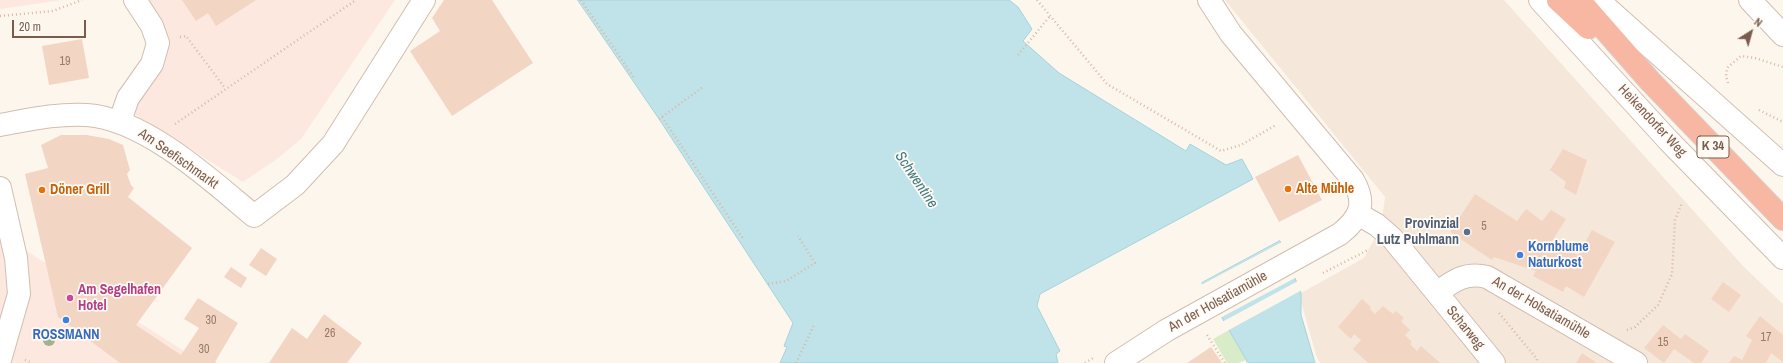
<!DOCTYPE html>
<html>
<head>
<meta charset="utf-8">
<style>
	body { margin:0 }
	#map { position:relative; width:1783px; height:363px; overflow:hidden; background:#fdf6ec; font-family:"Archivo Narrow",sans-serif }
	canvas { display:block }
	.north { position:absolute; left:1731px; top:12px; width:40px; height:40px; -webkit-text-stroke:3px #fffaf3; paint-order:stroke; rotate:37deg; font-size:11px; font-weight:700; line-height:16px; text-align:center; color:#7a5c4d }
	.north::after { content:''; display:block; margin:auto; width:14px; height:18px; background:#7a5c4d; clip-path:polygon(50% 0,100% 100%,50% 72%,0 100%) }
	.scale { position:absolute; left:12px; top:20px; width:74px; height:18px; box-sizing:border-box; border:2px solid #7a5c4d; border-top:0; padding-left:5px; font-size:12px; line-height:14px; white-space:nowrap; color:#7a5c4d; -webkit-text-stroke:3px #fffaf3; paint-order:stroke }
</style>
</head>
<body>
<div id="map">
<canvas width="1783" height="363"></canvas>
<div class="north">N</div>
<div class="scale">20 m</div>
</div>
<script>
const c = document.querySelector('canvas').getContext('2d');
c.lineJoin = 'round';
function fill(path, color) {
  c.fillStyle = color;
  c.fill(path, 'evenodd');
}
function strokePath(path, color, width, dash) {
  c.strokeStyle = color;
  c.lineWidth = width;
  c.lineCap = dash ? 'butt' : 'round';
  c.setLineDash(dash || []);
  c.stroke(path);
}
function drawText(font, color, halo, rows, align = 'center') {
  c.font = font + ' "Archivo Narrow",sans-serif';
  c.lineWidth = 3.5;
  c.setLineDash([]);
  c.textBaseline = 'middle';
  c.strokeStyle = halo;
  c.fillStyle = color;
  for (const [text, x, y, turn = 0] of rows) {
    c.save();
    c.translate(x, y);
    c.rotate((+turn || 0) * Math.PI / 180);
    c.textAlign = isNaN(turn) ? turn : align;
    if (halo) c.strokeText(text, 0, 0);
    c.fillText(text, 0, 0);
    c.restore();
  }
}
const residential = new Path2D(`
	M1225,0H1504L1744,267L1783,304V363H1320L1316,355L1300,298L1301,293L1364,258L1381,227L1385,197Z`);
const commercial = new Path2D(`
	M0,0H62L0,9Z
	M123,0H395L301,139L277,159L243,182L115,102L154,47Z
	M0,234L203,363H0Z`);
const green = new Path2D(`
	M1229,330L1246,360L1238,363H1227L1213,339Z`);
const water = new Path2D(`
	M578,0H1009L1018,7L1032,29L1023,41L1059,73L1186,151L1190,144L1226,165L1242,159L1253,179L1040,294L1037,306L1060,351L1056,354L1058,363H780L787,347L784,346L793,323L659,119Z
	M1280,241L1301,293V315L1315,363H1248L1202,283Z`);
const pier = new Path2D(`
	M1282,242L1297,277L1220,318L1201,285Z
	M1298,281L1302,290L1227,331L1222,322Z`);
const building = new Path2D(`
	M182,0H256L216,26L208,13L196,21Z
	M444,0H492L533,63L452,116L410,51L440,31L432,18Z
	M82,39L89,78L49,85L42,46Z
	M61,135H87L109,139L123,145L130,170L127,174L131,185L134,188L128,197L192,248L136,325L181,355L199,328L184,319L198,298L238,323L215,362L217,363H120L58,317L25,174L48,168L41,145Z
	M1563,149L1587,160L1576,195L1564,188L1566,182L1550,170Z
	M1298,155L1322,200L1279,222L1255,177Z
	M1475,194L1517,221L1526,209L1542,221L1551,210L1566,219L1552,241L1578,255L1592,230L1615,242L1584,297L1566,286L1563,292L1533,276L1536,271L1494,257L1492,260L1450,232Z
	M261,248L277,259L266,276L249,265Z
	M231,267L247,278L241,288L224,277Z
	M1723,282L1741,295L1729,312L1711,299Z
	M1362,299L1371,307L1370,309L1375,314L1383,306L1393,314L1396,311L1404,318L1401,321L1410,330L1405,335L1412,342L1410,344L1417,351L1421,346L1440,363H1368L1353,349L1361,340L1354,334L1351,339L1338,327Z
	M324,314L362,343L347,363H269L292,328L307,339Z
	M1760,316L1783,335V362L1771,353L1766,363H1729L1734,356L1742,360L1752,340L1746,336Z
	M1663,325L1681,339L1685,334L1709,351L1701,363H1694L1674,349L1664,363L1644,348Z
	M1211,347L1222,363H1187Z
	M1582,353L1597,363H1576Z`);
const path = new Path2D(`
	M581,0L635,79
	M1037,0L1107,84L1221,151L1241,145L1276,125
	M0,16L53,11L82,0
	M180,37L186,36L225,88
	M1018,55L1050,16
	M1728,83L1726,76L1727,68L1741,56L1755,58L1783,67
	M1759,110L1783,122
	M662,117L744,240
	M659,119L703,87
	M175,124L356,0
	M1323,273L1368,250
	M768,284L786,281L815,263L798,236
	M1499,313L1537,359V363
	M1627,330L1635,327L1658,305L1672,274L1675,220L1682,203
	M1207,335L1225,363
	M25,360L32,363
	M796,363L814,325
	M1085,363L1093,358`);
const minor = new Path2D(`
	M1540,0L1668,140L1783,258
	M1598,0L1783,165
	M1750,0L1783,35
	M120,121L128,98L152,64L158,43L152,26L135,0
	M0,125C28,120 58,113 87,115C145,119 211,180 254,216L295,185L333,144L424,0
	M0,188L16,258L19,294L0,360
	M1358,214L1377,225L1392,238L1494,363
	M1437,293C1454,280 1466,272 1487,277L1636,363
	M1116,363L1167,330L1340,234C1360,218 1367,204 1353,180L1231,34L1209,0`);
const highway = new Path2D(`
	M1558,0L1588,28
	M1579,0L1650,81L1783,219`);
const trees = [
	[49,340]
];
const markers = [
	[1288,189,4,"#e8710a"],
	[42,190,4,"#e8710a"],
	[1467,232,4,"#5c6f8a"],
	[1520,255,4,"#3f7fe0"],
	[70,298,4,"#d1479c"],
	[66,320,4,"#3f7fe0"]
];
const numberNames = [
	["19",65,62],
	["5",1484,227],
	["30",211,321],
	["26",330,334],
	["17",1766,338],
	["15",1663,343],
	["30",204,350]
];
const shields = [
	[1713,147,32]
];
const shieldNames = [
	["K 34",1713,147]
];
const streetNames = [
	["Heikendorfer Weg",1652,121,47],
	["Am Seefischmarkt",178,159,35],
	["An der Holsatiamühle",1218,302,-29],
	["An der Holsatiamühle",1541,308,30],
	["Scharweg",1465,328,51]
];
const foodNames = [
	["Alte Mühle",1296,189],
	["Döner Grill",50,190]
];
const serviceNames = [
	["Provinzial",1459,224],
	["Lutz Puhlmann",1459,240]
];
const shopNames = [
	["Kornblume",1528,247],
	["Naturkost",1528,263],
	["ROSSMANN",66,335,"center"]
];
const hotelNames = [
	["Am Segelhafen",78,290],
	["Hotel",78,306]
];
const waterNames = [
	["Schwentine",916,180,56]
];
fill(residential, '#f5e8da');
fill(commercial, '#fde8e0');
fill(green, '#d8ecc9');
fill(water, '#bfe3e8');
strokePath(water, '#a5d3da', 1);
fill(pier, '#fdf6ec');
fill(building, '#f3d5c3');
strokePath(minor, '#d1beb0', 24);
strokePath(highway, '#dad1cd', 24);
strokePath(path, '#d9b8a5', 2.5, [1, 3]);
strokePath(minor, '#fff', 22);
strokePath(highway, '#f7b7a3', 22);
c.fillStyle = '#a0b28e';
for (const [x, y] of trees) {
  c.beginPath();
  c.arc(x, y, 6, 0, 2 * Math.PI);
  c.fill();
}
for (const [x, y, r, color] of markers) {
  const dot = new Path2D();
  dot.arc(x, y, r, 0, 2 * Math.PI);
  c.fillStyle = color;
  c.fill(dot);
  strokePath(dot, '#fffaf3', 1.5);
}
drawText('12px', '#987a6a', null, numberNames);
for (const [x, y, w] of shields) {
  const box = new Path2D();
  box.roundRect(x - w / 2, y - 11, w, 22, 3);
  c.fillStyle = '#fffaf3';
  c.fill(box);
  strokePath(box, '#7a5c4d', 1);
}
drawText('bold 13px', '#7a5c4d', null, shieldNames);
drawText('14px', '#7a5c4d', '#fffaf3', streetNames);
drawText('bold 14px', '#c56008', '#fffaf3', foodNames, 'left');
drawText('bold 14px', '#4e5e75', '#fffaf3', serviceNames, 'right');
drawText('bold 14px', '#366cbe', '#fffaf3', shopNames, 'left');
drawText('bold 14px', '#b23c85', '#fffaf3', hotelNames, 'left');
drawText('italic 15px', '#437c86', '#fffaf3', waterNames);
</script>
</body>
</html>
